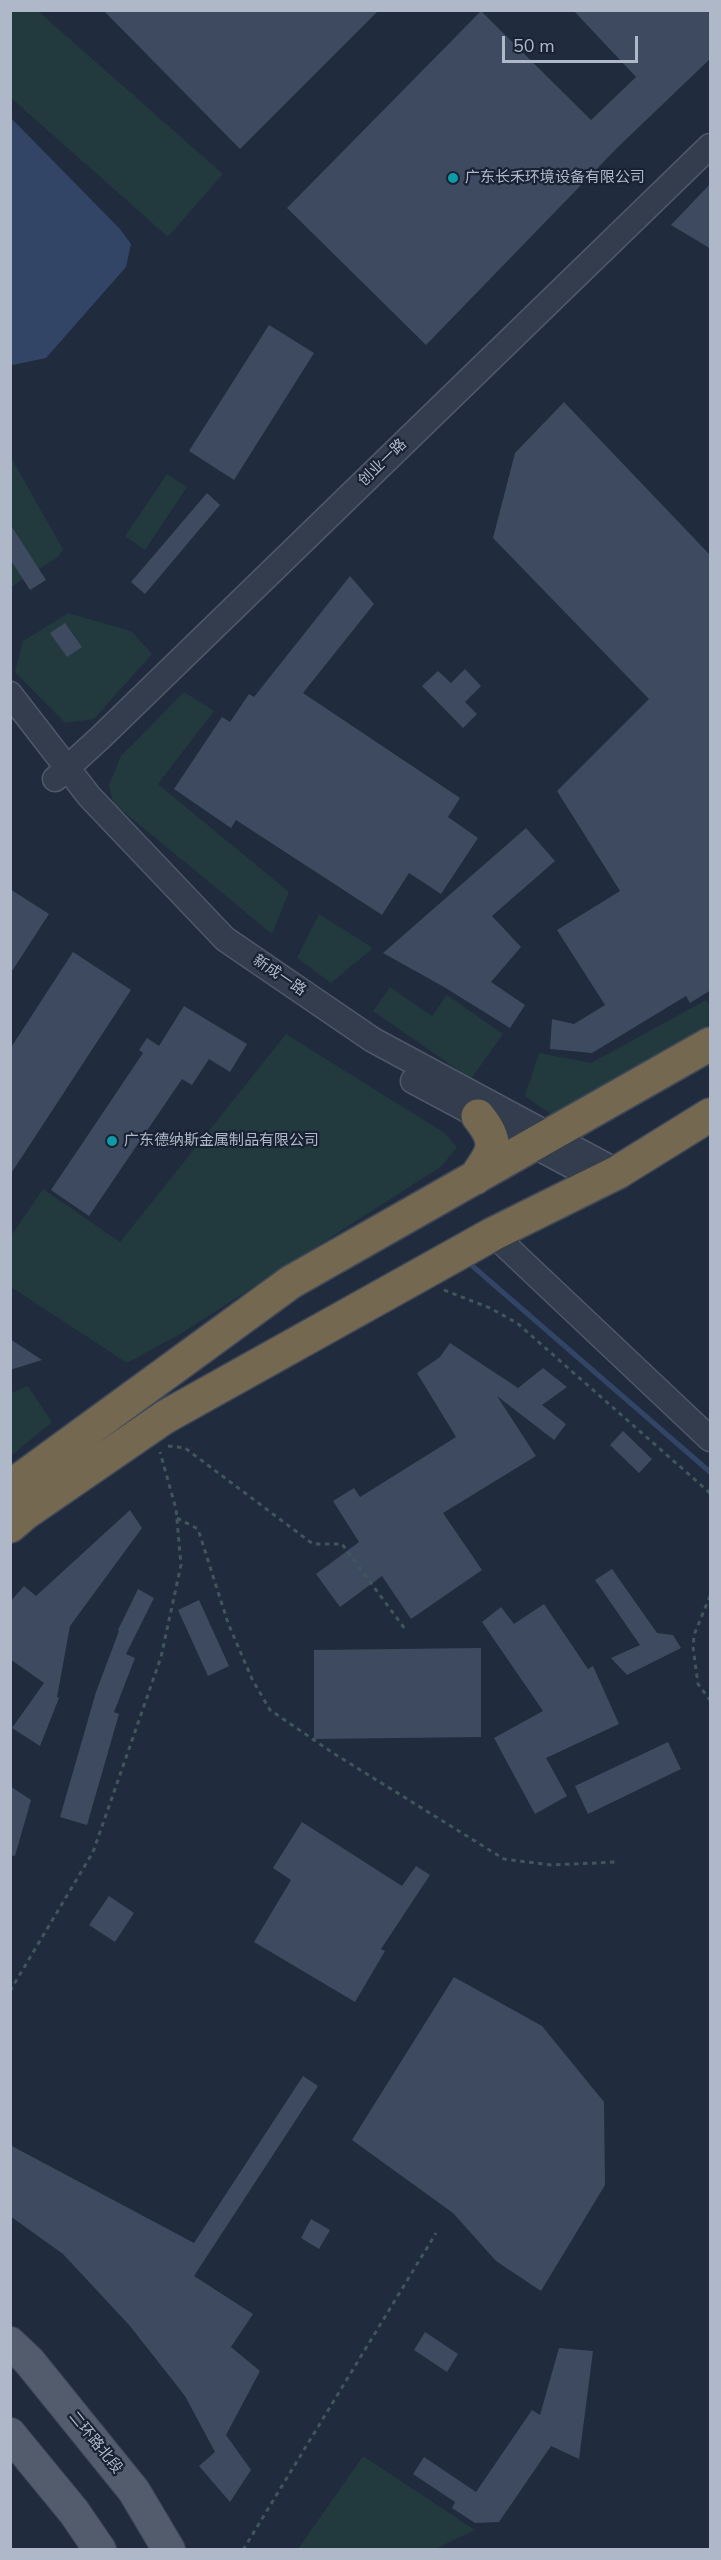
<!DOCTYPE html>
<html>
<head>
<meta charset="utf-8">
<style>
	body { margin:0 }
	#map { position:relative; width:721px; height:2560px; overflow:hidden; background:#202b3d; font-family:"Nunito Sans",sans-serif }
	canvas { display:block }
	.frame { position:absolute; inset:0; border:12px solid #afb8c9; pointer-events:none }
	.scale { position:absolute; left:502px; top:36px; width:136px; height:27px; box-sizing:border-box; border:3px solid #afb8c9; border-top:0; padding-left:8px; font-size:18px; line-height:21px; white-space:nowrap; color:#afb8c9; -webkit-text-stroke:4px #192232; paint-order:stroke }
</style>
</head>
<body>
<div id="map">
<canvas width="721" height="2560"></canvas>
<div class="frame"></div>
<div class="scale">50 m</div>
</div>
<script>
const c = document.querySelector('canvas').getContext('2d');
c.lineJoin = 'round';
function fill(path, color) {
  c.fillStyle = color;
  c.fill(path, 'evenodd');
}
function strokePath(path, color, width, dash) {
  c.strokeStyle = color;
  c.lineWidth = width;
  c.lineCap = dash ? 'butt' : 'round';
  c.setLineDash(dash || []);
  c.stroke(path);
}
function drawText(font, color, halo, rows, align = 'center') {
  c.font = font + ' "Nunito Sans","Noto Sans SC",sans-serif';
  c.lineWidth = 4.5;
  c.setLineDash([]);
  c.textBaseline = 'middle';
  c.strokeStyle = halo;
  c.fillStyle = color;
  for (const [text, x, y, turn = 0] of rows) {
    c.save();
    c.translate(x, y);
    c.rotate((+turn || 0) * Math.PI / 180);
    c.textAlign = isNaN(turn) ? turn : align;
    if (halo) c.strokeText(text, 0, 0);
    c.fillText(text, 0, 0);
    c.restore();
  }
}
const green = new Path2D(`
	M11,10L38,11L223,174L168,237L11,98Z
	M10,456L63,549L58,557L11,587Z
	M167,474L187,487L145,550L125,536Z
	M68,613L131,631L152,654L94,719L65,723L15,672L23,641Z
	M184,692L214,711L158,784L289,892L272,934L113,803L109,785L121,756Z
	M319,914L373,948L331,983L297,958Z
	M390,987L432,1016L447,995L503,1034L471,1079L373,1011Z
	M706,1000L710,1006V1036L559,1120L525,1096L539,1053L591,1063Z
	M286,1034L443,1132L457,1147L442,1166L182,1333L127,1363L11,1287V1236L43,1189L120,1242Z
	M28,1386L52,1422L11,1456V1393Z
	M363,2456L475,2530L435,2549H298Z`);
const water = new Path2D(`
	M11,118L120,229L131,244L126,267L46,358L13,365L10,361Z`);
const stream = new Path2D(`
	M469,1263L710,1472`);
const building = new Path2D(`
	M103,10H379L240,149Z
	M573,10H711V58L618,147L426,345L287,208L481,11L591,120L636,77Z
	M711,183V249L671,225Z
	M269,325L314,353L234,480L189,451Z
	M564,402L711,556V990L690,1003L686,996L592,1053L550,1049L552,1019L574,1024L605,1005L557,930L620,891L557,791L649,699L493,538L515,453Z
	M207,493L220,505L145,594L131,582Z
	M10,524L46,580L30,590L10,559Z
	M350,576L374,604L303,693L460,798L448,817L478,838L441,894L409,873L382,915L236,820L231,828L174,789L222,717L230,722L249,694L254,697Z
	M65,623L82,647L67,657L50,633Z
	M465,669L481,686L465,702L477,714L463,728L422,686L438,671L451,683Z
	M526,828L555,861L492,916L521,947L491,982L525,1005L510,1028L444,987L383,953Z
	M10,889L49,914L10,974Z
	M73,952L131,990L10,1175V1049Z
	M184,1006L247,1044L230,1072L209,1059L192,1085L182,1079L89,1216L51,1190L143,1053L139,1050L147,1038L159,1046Z
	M10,1339L42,1360L10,1370Z
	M450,1343L518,1388L543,1368L567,1387L542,1405L566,1424L554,1440L497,1396L536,1456L443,1513L482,1570L411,1619L382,1576L340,1607L316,1574L359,1542L333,1501L354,1488L360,1497L456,1437L417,1373L440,1357Z
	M623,1431L652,1459L639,1473L610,1445Z
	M130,1510L142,1528L70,1626L57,1697L59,1698L40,1746L12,1728L44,1683L10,1659V1602L24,1586L36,1596Z
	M612,1569L657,1633L673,1635L681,1648L627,1675L611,1658L640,1645L595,1580Z
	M138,1589L154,1598L126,1654L135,1658L114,1712L119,1714L87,1825L60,1817L96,1692L119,1631L118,1630Z
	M199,1600L229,1666L208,1676L178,1610Z
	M544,1604L588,1669L593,1666L619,1724L546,1758L567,1796L535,1814L494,1738L543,1711L482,1622L501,1607L514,1624Z
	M481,1648V1737L314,1739V1650Z
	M668,1742L681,1769L588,1814L575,1786Z
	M10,1786L31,1800L15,1856L10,1855Z
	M302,1822L402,1886L416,1866L430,1875L381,1949L385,1951L355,2002L254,1942L291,1880L273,1868Z
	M109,1896L134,1913L115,1942L89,1925Z
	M454,1977L542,2026L604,2102L605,2185L541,2291L496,2261L453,2213L352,2140Z
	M303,2076L318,2086L194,2276L253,2314L231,2347L260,2371L226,2435L251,2470L230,2502L199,2466L215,2452L185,2396L130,2326L63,2254L10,2216V2145L194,2243Z
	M311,2219L330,2230L319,2249L301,2238Z
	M425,2332L458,2354L447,2372L414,2350Z
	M559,2348L593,2351L579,2459L551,2446L499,2522L475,2523L452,2508L455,2502L413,2474L424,2457L476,2492L532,2410L540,2415Z`);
const path = new Path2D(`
	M444,1290L490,1308L517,1323L710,1493
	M168,1446L185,1448L313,1544H342L405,1629
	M177,1518L198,1529L228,1623L252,1679L270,1710L333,1753L504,1859L551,1865L617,1862
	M710,1596L694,1635L693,1647L698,1684L710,1700
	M10,1991L93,1852L161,1657L181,1565L176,1509L160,1452
	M243,2550L436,2233`);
const minor = new Path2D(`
	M10,694L89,796L225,939L373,1040L618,1172
	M55,779L100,738L710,146
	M413,1081L589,1175
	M493,1234L710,1439`);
const major = new Path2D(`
	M10,2343L29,2361L134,2491L169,2550
	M10,2434L74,2512L100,2550`);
const highway = new Path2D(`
	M475,1178C494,1151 500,1144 478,1116
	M10,1487L291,1282L710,1044
	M10,1526L24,1514L165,1417L493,1234L618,1172L710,1115`);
const markers = [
	[453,178,6,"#0f9aa8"],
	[112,1141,6,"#0f9aa8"]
];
const poiNames = [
	["广东长禾环境设备有限公司",465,178],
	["广东德纳斯金属制品有限公司",124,1141]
];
const streetNames = [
	["创业一路",383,463,-44],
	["新成一路",279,976,34],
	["二环路北段",95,2443,51]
];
fill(green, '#22393e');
fill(water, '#324566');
strokePath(stream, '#324566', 5);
fill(building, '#3e4a5f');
strokePath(minor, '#4f5868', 27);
strokePath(major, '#3d4656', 34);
strokePath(highway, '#3f4858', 36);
strokePath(path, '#40565b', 3, [4.5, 4.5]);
strokePath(minor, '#343d4d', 24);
strokePath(major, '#525c6d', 32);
strokePath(highway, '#746850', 33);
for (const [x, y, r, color] of markers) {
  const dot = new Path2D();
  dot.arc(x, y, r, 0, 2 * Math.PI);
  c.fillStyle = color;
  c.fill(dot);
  strokePath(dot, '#192232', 2);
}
drawText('15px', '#afb8c9', '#192232', poiNames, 'left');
drawText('15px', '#afb8c9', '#192232', streetNames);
</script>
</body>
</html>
